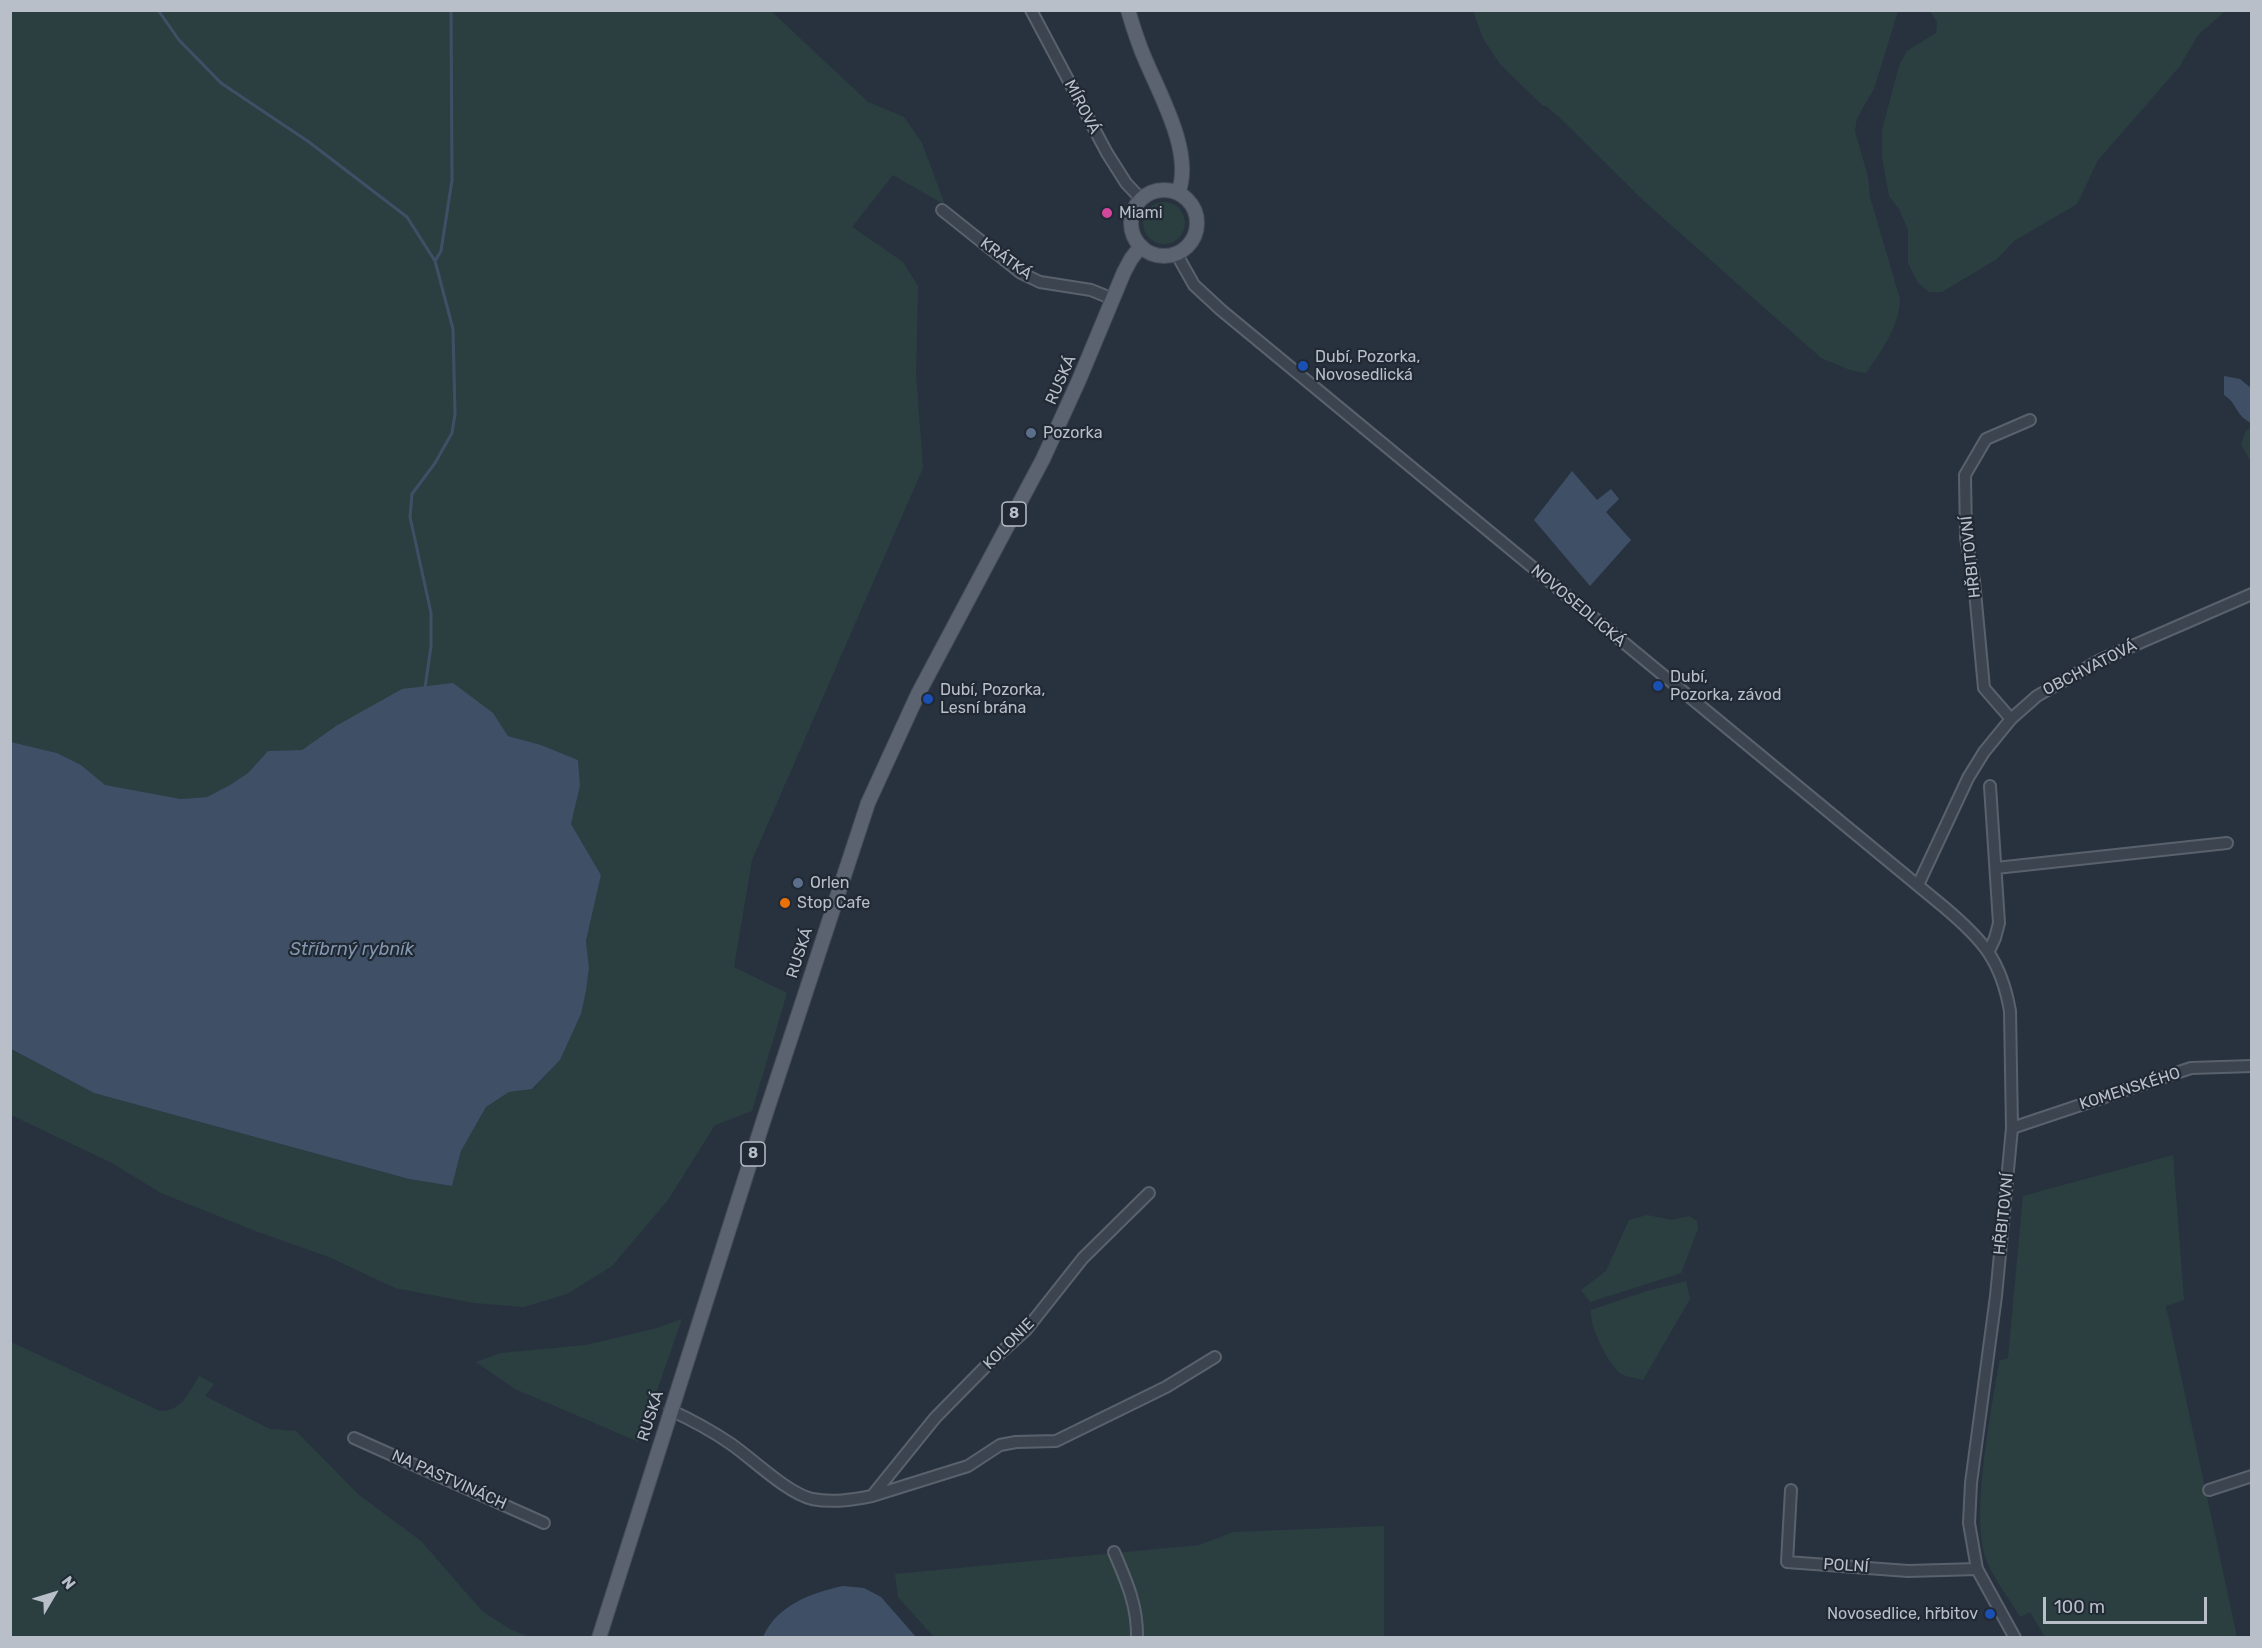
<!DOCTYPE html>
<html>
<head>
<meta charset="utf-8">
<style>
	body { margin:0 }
	#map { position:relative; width:2262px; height:1648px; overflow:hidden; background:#28323f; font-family:Rubik,sans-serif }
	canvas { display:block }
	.frame { position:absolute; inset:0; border:12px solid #b8bfc9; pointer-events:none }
	.north { position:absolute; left:24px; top:1564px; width:60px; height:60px; -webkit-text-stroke:4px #202934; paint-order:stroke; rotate:52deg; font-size:16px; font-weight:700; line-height:24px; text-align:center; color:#b8bfc9 }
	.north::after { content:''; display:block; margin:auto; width:21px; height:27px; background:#b8bfc9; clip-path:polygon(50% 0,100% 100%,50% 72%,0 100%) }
	.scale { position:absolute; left:2043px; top:1597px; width:164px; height:27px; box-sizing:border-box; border:3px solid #b8bfc9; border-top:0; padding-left:8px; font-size:18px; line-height:21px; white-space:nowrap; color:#b8bfc9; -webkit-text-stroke:4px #202934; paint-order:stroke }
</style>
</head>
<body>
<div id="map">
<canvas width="2262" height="1648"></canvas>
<div class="frame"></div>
<div class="north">N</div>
<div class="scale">100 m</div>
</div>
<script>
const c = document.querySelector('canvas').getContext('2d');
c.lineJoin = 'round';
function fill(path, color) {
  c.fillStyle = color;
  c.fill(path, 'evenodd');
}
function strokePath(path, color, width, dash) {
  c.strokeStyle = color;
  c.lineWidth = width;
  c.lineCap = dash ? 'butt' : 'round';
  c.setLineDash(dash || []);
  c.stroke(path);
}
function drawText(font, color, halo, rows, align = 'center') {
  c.font = font + ' Rubik,sans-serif';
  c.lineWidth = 4.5;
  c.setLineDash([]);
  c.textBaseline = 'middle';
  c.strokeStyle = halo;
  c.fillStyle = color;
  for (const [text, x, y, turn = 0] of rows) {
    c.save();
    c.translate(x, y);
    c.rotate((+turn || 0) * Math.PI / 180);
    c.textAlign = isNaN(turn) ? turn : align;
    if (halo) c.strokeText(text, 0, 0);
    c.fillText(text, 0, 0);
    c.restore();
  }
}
const green = new Path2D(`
	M11,11H771L868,102L904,117L922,143L945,205L893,175L852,227L903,262L918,286L916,374L923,468L752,860L734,967L787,993L752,1111L715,1125L668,1200L612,1266L567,1294L524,1307L474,1303L395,1288L329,1257L258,1232L161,1193L112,1163L11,1115L10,1049L94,1093L409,1179L452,1186L461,1151L486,1107L509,1092L533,1089L560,1060L581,1014L586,991L589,968L586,941L601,875L571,824L580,786L578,760L541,745L508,736L492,713L336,726L302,750L268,751L248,773L230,785L207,797L181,799L104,785L81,765L57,753L11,742Z
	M1473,11H1898L1874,89L1857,118L1855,131L1868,177L1870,197L1900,299C1899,327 1882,350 1866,373L1850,370L1821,358L1644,201L1558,116L1546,106H1543L1499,63L1483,38Z
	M1930,11H2225L2198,35L2180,66L2098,160L2077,204L2014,241L1997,259L1942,292H1929L1918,283L1908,263V230L1899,209L1889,196L1882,157V130L1899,66L1907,51L1936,33L1937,22Z
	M1143 223a21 21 0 1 1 42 0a21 21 0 1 1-42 0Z
	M2251,427V462L2241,445L2245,432Z
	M2173,1155L2184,1300L2166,1306L2237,1637H2045L2030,1612L2020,1617C2010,1599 1995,1581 1987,1562C1969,1518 1992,1410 1999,1361L2008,1358L2023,1196Z
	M1647,1215L1672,1220L1689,1216L1697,1221L1698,1229L1681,1273L1590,1302L1581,1290L1606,1271L1629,1220Z
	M1686,1281L1690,1299L1643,1380C1636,1378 1626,1377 1620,1373C1608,1364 1589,1325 1591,1310L1647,1291Z
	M682,1319L639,1442L515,1389L476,1362L501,1353L586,1345L657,1328Z
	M11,1342L160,1411C183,1411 188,1393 199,1376L214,1384L205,1396L270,1429L296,1431L359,1495L421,1541L482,1611L508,1628L529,1637H11Z
	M1384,1526V1637H934L898,1597L895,1574L1199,1545L1234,1532Z`);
const water = new Path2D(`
	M2224,376L2240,379L2251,388V423C2234,414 2239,405 2224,395Z
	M1572,471L1597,500L1611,489L1619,499L1606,512L1631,540L1590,586L1534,520Z
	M453,683L493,713L508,736L541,745L578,760L580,786L571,824L601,875L586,941L589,968L586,991L581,1014L560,1060L532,1089L509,1092L486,1107L461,1151L452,1186L409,1179L94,1093L11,1049V742L57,753L81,765L105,785L181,799L207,797L230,785L248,773L268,751L302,750L336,726L402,689Z
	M843,1586L864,1588L881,1597L916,1637H763C777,1605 811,1593 843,1586Z`);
const stream = new Path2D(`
	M158,10L179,40L221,83L309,142L407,217L435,261L453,329L455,414L452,433L435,463L412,494L410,517L431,613V646L425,688
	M435,261L441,251L452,180L451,10`);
const minor = new Path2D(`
	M1031,10L1107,153L1126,183L1141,199
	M942,210L1021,273L1040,282L1091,290L1113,299
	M1176,253L1194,285L1221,310L1944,907C1983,940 2001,960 2010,1011L2012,1128L1996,1296L1971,1483L1969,1523L1977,1569L2015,1638
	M2011,719L1984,688L1974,581L1966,538L1965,475L1986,439L2030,420
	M1996,868L2227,843
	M1918,885L1968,778L1984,752L2011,719L2037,696L2100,660L2252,594
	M1989,951L1995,938L1999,923L1990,786
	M2012,1128L2191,1068L2252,1066
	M670,1410C692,1420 712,1431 731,1444C754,1460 787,1493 812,1499C833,1503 851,1500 872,1496L935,1418L989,1363L1026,1330L1083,1258L1149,1193
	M354,1438L544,1523
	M1791,1490L1787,1562L1908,1571L1977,1569
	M2209,1490L2252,1476
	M872,1496L968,1466L1000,1445L1016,1442L1056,1441L1166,1387L1215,1357
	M1114,1552C1126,1580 1138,1606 1137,1638`);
const major = new Path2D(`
	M1128,10C1133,27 1138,43 1145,59C1160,95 1194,154 1178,193
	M1131 223a33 33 0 1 1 66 0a33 33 0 1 1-66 0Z
	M599,1638L763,1122L868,803L918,694L1043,459L1079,380L1124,272L1131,259L1141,246`);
const markers = [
	[1107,213,6,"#d1479c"],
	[1303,366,6,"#1a4fb4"],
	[1031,433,6,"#5c6f8a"],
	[1658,686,6,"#1a4fb4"],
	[928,699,6,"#1a4fb4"],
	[798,883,6,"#5c6f8a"],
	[785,903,6,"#e8710a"],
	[1990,1614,6,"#1a4fb4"]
];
const shields = [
	[1014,514,24],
	[753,1154,24]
];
const shieldNames = [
	["8",1014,514],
	["8",753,1154]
];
const streetNames = [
	["MÍROVÁ",1082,107,62],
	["KRÁTKÁ",1006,259,36],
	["RUSKÁ",1061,380,-66],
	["HŘBITOVNÍ",1971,557,-96],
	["NOVOSEDLICKÁ",1578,606,40],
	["OBCHVATOVÁ",2090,668,-27],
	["RUSKÁ",800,953,-72],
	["KOMENSKÉHO",2130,1089,-18],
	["HŘBITOVNÍ",2004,1214,-84],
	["KOLONIE",1009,1344,-45],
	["RUSKÁ",651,1416,-72],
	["NA PASTVINÁCH",449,1480,24],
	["POLNÍ",1846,1566,4]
];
const poiNames = [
	["Miami",1119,213],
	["Dubí, Pozorka,",1315,357],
	["Novosedlická",1315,375],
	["Pozorka",1043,433],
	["Dubí,",1670,677],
	["Pozorka, závod",1670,695],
	["Dubí, Pozorka,",940,690],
	["Lesní brána",940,708],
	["Orlen",810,883],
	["Stop Cafe",797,903],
	["Novosedlice, hřbitov",1978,1614,"right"]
];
const waterNames = [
	["Stříbrný rybník",352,950]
];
fill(green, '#2b3f41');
fill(water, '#3f5066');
strokePath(stream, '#3f5066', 3);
strokePath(minor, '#59626c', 14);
strokePath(major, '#454d58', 16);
strokePath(minor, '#3c444f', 10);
strokePath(major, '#5a636f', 14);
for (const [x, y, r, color] of markers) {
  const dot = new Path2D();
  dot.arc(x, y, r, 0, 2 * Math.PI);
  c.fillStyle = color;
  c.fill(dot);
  strokePath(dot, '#202934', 2);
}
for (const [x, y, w] of shields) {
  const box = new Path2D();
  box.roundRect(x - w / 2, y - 12, w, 24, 4.5);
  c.fillStyle = '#202934';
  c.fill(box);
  strokePath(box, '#b8bfc9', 1.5);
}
drawText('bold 15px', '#b8bfc9', null, shieldNames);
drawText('16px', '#b8bfc9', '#202934', streetNames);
drawText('16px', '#b8bfc9', '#202934', poiNames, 'left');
drawText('italic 18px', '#8296ae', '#202934', waterNames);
</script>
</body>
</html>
